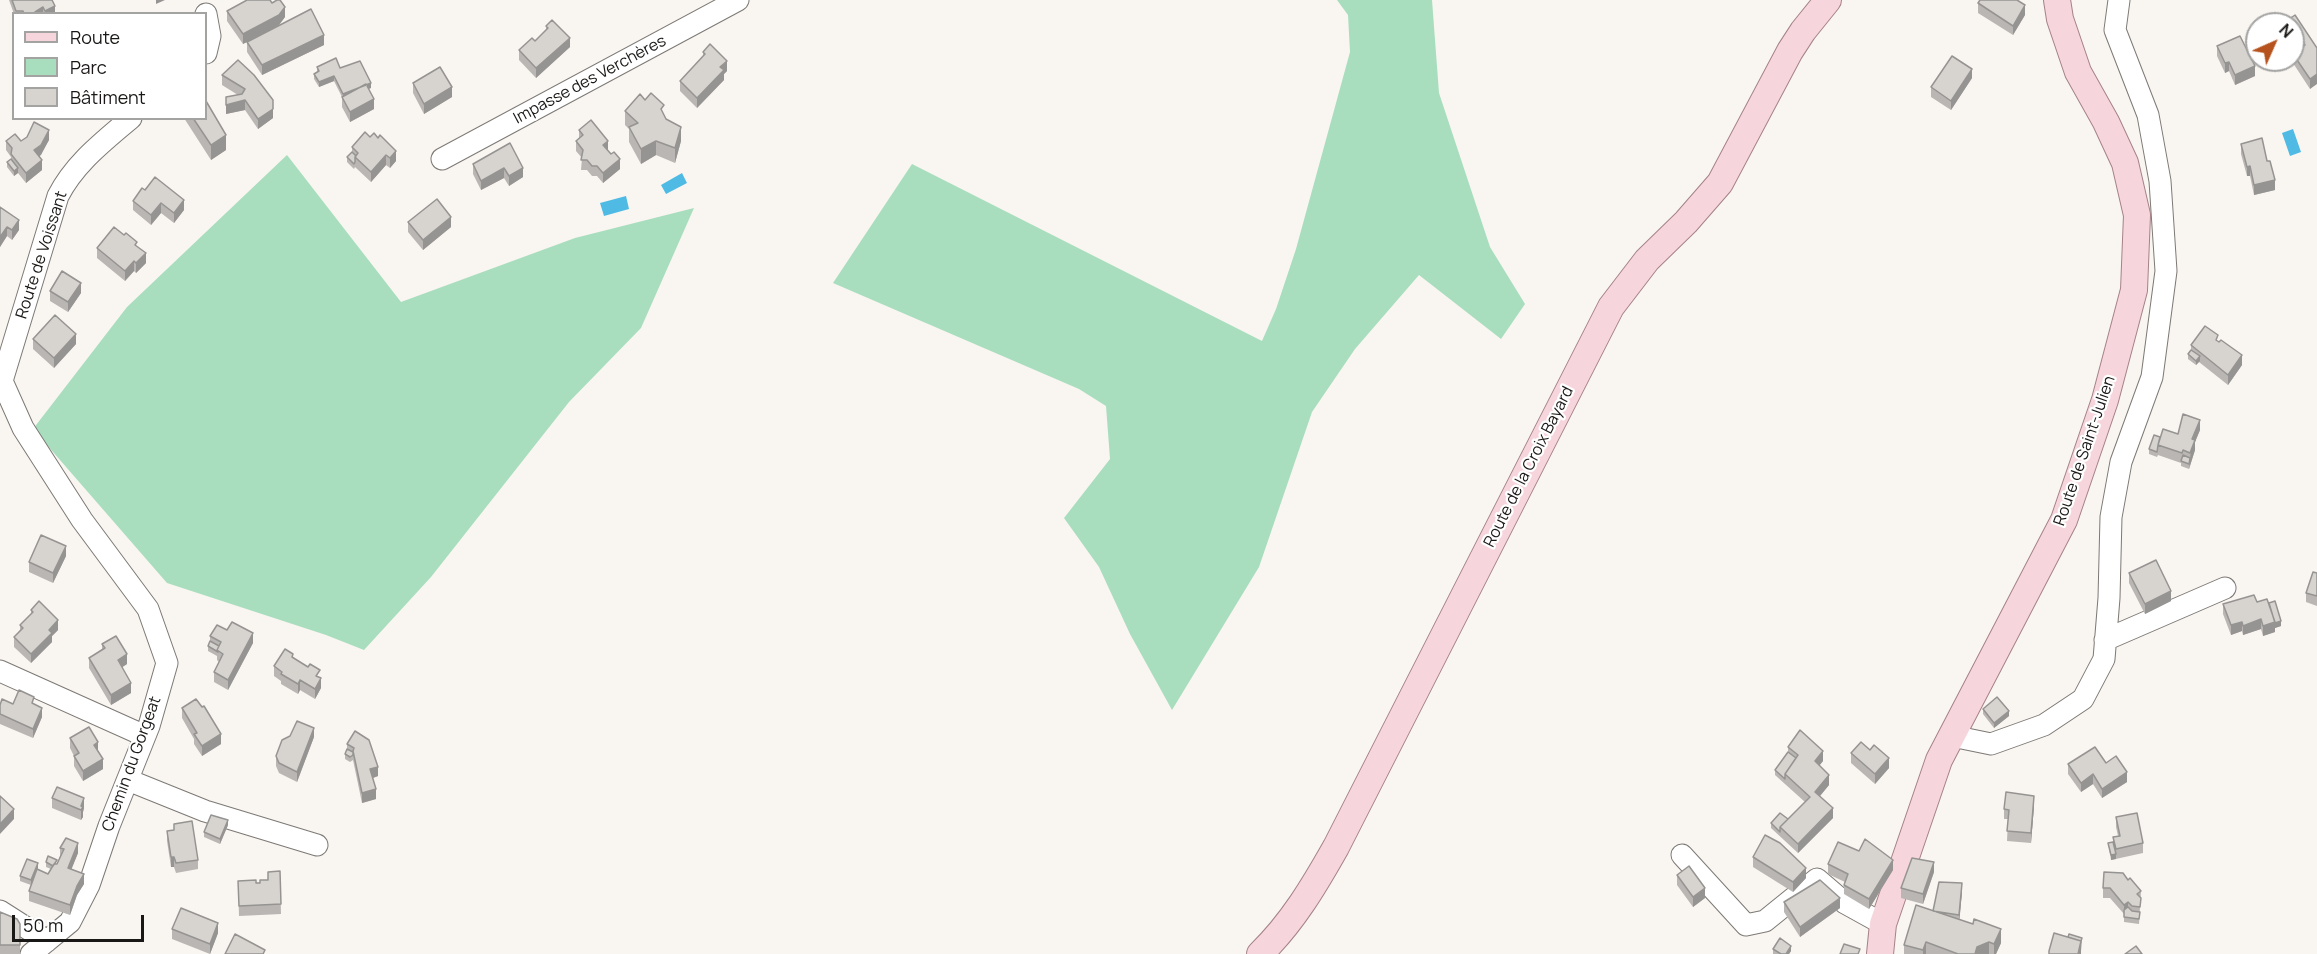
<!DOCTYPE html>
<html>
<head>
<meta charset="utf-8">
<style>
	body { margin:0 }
	#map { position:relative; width:2317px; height:954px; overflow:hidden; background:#f9f5f1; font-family:Manrope,sans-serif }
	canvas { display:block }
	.legend { position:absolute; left:12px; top:12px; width:195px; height:108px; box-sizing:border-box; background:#fff; border:2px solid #a3a3a2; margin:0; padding:8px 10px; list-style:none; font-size:18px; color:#191816 }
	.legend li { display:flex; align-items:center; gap:12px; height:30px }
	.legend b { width:30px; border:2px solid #a3a3a2 }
	.north { position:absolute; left:2245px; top:12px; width:60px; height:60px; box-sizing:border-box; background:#fff; border:2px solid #a3a3a2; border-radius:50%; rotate:45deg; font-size:16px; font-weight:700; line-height:24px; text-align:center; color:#191816 }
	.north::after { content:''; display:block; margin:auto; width:21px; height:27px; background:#b6521d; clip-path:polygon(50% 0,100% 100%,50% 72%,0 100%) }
	.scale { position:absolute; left:12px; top:915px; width:132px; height:27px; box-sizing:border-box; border:3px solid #191816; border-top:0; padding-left:8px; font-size:18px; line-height:21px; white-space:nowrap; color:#191816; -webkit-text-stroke:4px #fff; paint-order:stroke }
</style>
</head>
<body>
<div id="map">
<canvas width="2317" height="954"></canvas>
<ul class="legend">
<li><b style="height:8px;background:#f6d6dc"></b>Route</li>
<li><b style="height:16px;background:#a8debe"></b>Parc</li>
<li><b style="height:16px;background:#d7d4d0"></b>Bâtiment</li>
</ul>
<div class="north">N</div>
<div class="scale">50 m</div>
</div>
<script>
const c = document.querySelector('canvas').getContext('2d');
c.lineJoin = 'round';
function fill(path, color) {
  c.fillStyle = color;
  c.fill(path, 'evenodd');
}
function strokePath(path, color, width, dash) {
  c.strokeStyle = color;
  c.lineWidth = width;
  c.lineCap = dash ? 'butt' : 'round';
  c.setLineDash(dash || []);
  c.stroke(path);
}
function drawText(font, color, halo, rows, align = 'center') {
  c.font = font + ' Manrope,sans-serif';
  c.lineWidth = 4.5;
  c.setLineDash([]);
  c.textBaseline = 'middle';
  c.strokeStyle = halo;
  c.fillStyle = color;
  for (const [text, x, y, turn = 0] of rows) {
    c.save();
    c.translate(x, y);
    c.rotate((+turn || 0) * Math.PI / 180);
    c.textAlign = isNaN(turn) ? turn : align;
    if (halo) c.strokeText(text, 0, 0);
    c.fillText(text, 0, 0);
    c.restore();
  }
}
const green = new Path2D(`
	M1337,0H1432L1439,93L1490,247L1525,304L1501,339L1419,275L1355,349L1312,412L1259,567L1172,710L1130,634L1099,567L1064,518L1110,459L1106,406L1079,389L833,283L912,164L1262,341L1276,309L1296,249L1350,52L1348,15Z
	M287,155L401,302L575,238L694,208L641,328L569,402L431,577L364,650L326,635L167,583L33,429L127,307Z`);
const water = new Path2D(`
	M2293,129L2301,152L2290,156L2282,133Z
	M682,173L687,183L666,194L661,185Z
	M626,196L629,209L604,216L600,203Z`);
const minor = new Path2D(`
	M206,14L210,36L206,53
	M442,159L738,0
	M2,381L23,428L82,520L148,609L167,663L149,726L109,826L89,885L70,922L31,954
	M2,381L58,196C75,163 103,142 131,118
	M2105,640L2225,588
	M0,671L145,736
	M1952,736L1991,744L2044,725L2083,699L2104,659L2109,598L2111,517L2121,462L2152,377L2166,271L2160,181L2148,115L2115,30L2119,0
	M128,780L205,811L317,845
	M1682,855L1746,925L1765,921L1817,879L1845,903L1883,924
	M0,911L47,941`);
const major = new Path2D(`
	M1260,954C1292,923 1314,886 1336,847L1611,307L1647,260L1686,222L1720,183L1790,51L1803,31L1828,0
	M1880,954L1883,924L1939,760L2064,520L2105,400L2134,290L2137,215L2125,163L2106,122L2078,72L2060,19L2057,0`);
const wall = new Path2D(`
	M9,0H52L55,14H14Z
	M272,3L285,17L279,25L243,44L227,21V11Z
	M1978,3L2025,15L2013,35L1978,13Z
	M2293,24L2317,48L2310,89L2293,63V53L2300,48L2298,44Z
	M546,26L570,47L536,78L519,60V50L535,41L546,30Z
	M247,42L324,45L262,75L247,52Z
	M2217,46L2255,76L2235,85L2229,71L2225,73L2217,56Z
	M703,52L727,71L724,74V80L697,108L680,91V81L703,56Z
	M238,60L273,118L258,129L245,110L226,114V97L238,95L222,85V75Z
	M317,67L340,68L371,88L368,89L374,109L350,122L342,107V97L334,81L319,87L314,79V74L317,72Z
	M1972,78L1951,110L1931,97V87Z
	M413,83L452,97L424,114L413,93Z
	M645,100L664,115L681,141L675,163L656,155L641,164L629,142V129L625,125V111Z
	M184,118H206L226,150L211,160Z
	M579,130L608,151L620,169L603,183L597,176H592L587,170H581L582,158L576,151V141L579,138Z
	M365,132L396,161L390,168L386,165L371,182L355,167L354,169L347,162V157L352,152V147Z
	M49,140L39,156L42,170L26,183L18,173L14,176L7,167V162L11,159V157L6,150V141Z
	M510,143L523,177L509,186L504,178L481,190L473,174V164Z
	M2241,144L2267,161L2275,190L2254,195L2250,176H2247L2241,154Z
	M142,188L184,210L174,223L161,213L151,225L133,210V201Z
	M0,207L19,230L12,240L7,236L0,247Z
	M408,222L451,227L423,250L408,232Z
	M137,246L146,263L136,273L134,271L125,281L97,258V248Z
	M50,291L81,293L68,312L50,301Z
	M33,339L76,344L54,368L33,349Z
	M2218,342L2242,365L2228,385L2199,362L2196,365L2188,359V354L2191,350V345Z
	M2200,430L2195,442V450L2189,469L2181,466V463L2158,455L2157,457L2149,454V449L2160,437Z
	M66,556L53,583L29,572V562Z
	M2129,573L2171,601L2145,614L2129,583Z
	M2317,573V606L2306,602V593Z
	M2257,602L2269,603L2281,626L2275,628V632L2263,636L2261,629L2243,635L2242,631L2231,635L2223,614V604Z
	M31,610L58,630L52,636V642L31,663L14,647V637L20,630V625L31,614Z
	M210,636L253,643L228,690L214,682V672L219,662L217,660V656L208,651V646L210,641Z
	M102,644L127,664L122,667L131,693L111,705L89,668V658L102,649Z
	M293,658L320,678L321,688L315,699L300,690L298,694L281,684V681L274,676V666Z
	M13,704H34L42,717L33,738L0,724V705Z
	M202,707L221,744L202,756L194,744V739L182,718V708Z
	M1983,709L2009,716L1994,728L1983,714Z
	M355,731L378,776L373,778L376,799L362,803L353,760L350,762L345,759V754L347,749V744Z
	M314,737L297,782L279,773L276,766V756Z
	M70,738L98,752L103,769L83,781L74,766V756L70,748Z
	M1788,747L1823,761L1819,766L1829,785L1820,796L1833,818L1798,853L1771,828V823L1788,819L1805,802L1775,775V770L1788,752Z
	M1851,753L1889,768L1875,784L1851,763Z
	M2106,763L2127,782L2102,798L2093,784L2081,792L2068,774V764Z
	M52,798L84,808L83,812V817L81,820L52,808Z
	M2034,806L2031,843L2007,841L2008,819H2004V809Z
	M2116,817L2143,843V853L2111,860L2108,843L2113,842V837L2118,836L2116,827Z
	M174,824L198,860V869L176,873L174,867H171L167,841V831L174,830Z
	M228,825L220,844L204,837V832Z
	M60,848L78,853L71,869L84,884L77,895L70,915L29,901V891L48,874L51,869L46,867V862L57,864L60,856Z
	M1753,857L1806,878L1793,892L1753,867Z
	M1828,864L1893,870L1869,909L1844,894V885L1845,882L1828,874Z
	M38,868L31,885L20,881V876Z
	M280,871L281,914L239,916L238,881L260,883L268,880Z
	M1934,872L1923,904L1901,898V888Z
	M1677,875L1705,898L1693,907L1677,885Z
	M2128,880L2141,891L2139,924L2124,922V914L2110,898H2103V888Z
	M1962,892L1959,919L2001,943L1996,954H1904V945L1934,911Z
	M1784,902L1840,908L1800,937L1784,912Z
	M0,912L20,924V954H0Z
	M172,929L218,933L210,954L172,939Z
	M1773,949L1791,951L1789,954H1773Z`);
const shadedWall = new Path2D(`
	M156,0H165L156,4Z
	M2025,5V15L2013,35V26Z
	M55,6V14H45V11Z
	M43,7V14H35V12Z
	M285,7V17L279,25L243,44V34Z
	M2298,34V44L2293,47V37Z
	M324,35V45L262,75V65Z
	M570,38V47L536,78V68Z
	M727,61V71L724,74V80L697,108V98L720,67Z
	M2229,62V71L2225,73V63Z
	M2255,66V76L2235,85V75Z
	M1972,69V78L1951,110V101Z
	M2317,74V84L2310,89V79Z
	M334,76V81L319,87V82Z
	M371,83V88L343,99V94Z
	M452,87V97L424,114V104Z
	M374,99V109L350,122V112Z
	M245,100V110L226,114V105Z
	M273,100V118L258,129V119Z
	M681,127V141L675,163V148Z
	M49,130V140L41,155L34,160V150Z
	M226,135V150L211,160V145Z
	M608,141V151L603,145Z
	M656,141V155L641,164V149Z
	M396,151V161L390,168V158Z
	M386,155V165L371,182V172Z
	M620,159V169L603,183V173Z
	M42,160V170L26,183V173Z
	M2250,166V176H2247V167Z
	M18,168V173L14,176V171Z
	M504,168V178L481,190V181Z
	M523,168V177L509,186V176Z
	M2275,180V190L2254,195V185Z
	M184,200V210L174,223V213Z
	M161,203V213L151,225V215Z
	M451,217V227L423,250V240Z
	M19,220V230L12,240V230Z
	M7,227V236L0,247V237Z
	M146,253V263L136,273V263Z
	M134,261V271L125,281V271Z
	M81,283V293L68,312V302Z
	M76,334V344L54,368V358Z
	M2242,355V365L2228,385V375Z
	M2200,356V361L2196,365V361Z
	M2200,420V430L2195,442V450L2189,469L2192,439Z
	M66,546V556L53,583V573Z
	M2171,591V601L2145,614V604Z
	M2261,619V629L2243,635V626Z
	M58,620V630L52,636V642L31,663V654L49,630Z
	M2281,621V626L2275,628V632L2263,636V626Z
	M2242,622V631L2231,635V625Z
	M253,633V643L228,690V680Z
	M127,654V664L118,670V660Z
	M321,678V688L315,699V689Z
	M300,680V690L298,694V684Z
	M131,683V693L111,705V695Z
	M42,708V717L33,738V729Z
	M2009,711V716L1994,728V723Z
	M314,728V737L297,782V772Z
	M221,734V744L202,756V746Z
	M98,742V752L94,745Z
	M1823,751V761L1815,771V761Z
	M1889,758V768L1875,784V774Z
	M103,759V769L83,781V771Z
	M378,767V776L370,779V769Z
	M2127,772V782L2102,798V789Z
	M2093,774V784L2081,792V783Z
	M1829,775V785L1815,802V792Z
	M376,789V799L362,803V793Z
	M2034,796V806L2031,843V833Z
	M84,798V808L83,812V817L81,820V806Z
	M1833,808V818L1798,853V844Z
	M14,809V819L0,834V824Z
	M228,820V825L220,844V839Z
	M78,843V853L68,878V868Z
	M2116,854V859L2111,860V855Z
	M171,857H174V867H171Z
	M1893,860V870L1869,909V899Z
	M1934,862V872L1923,904V894Z
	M38,863V868L31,885V880Z
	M1806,868V878L1793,892V882Z
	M84,874V884L77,895L70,915V905L77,886Z
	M1962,883V892L1959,925V915Z
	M1705,888V898L1693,907V897Z
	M1840,898V908L1800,937V927Z
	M2128,902V912L2124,915V905Z
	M218,923V933L210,954V944Z
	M2001,929V943L1996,954H1994V944Z
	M2082,938L2081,951V954H2078Z
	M1926,942V954H1923V950Z
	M1989,942V954H1975L1977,947Z
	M1791,946V951L1789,954H1786Z`);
const building = new Path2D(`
	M12,0H52L55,6L45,11L43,7L35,12L36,14H24L23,11H16Z
	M247,0H270L272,3L277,0H280L285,7L279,15L243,34L227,11Z
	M1980,0H2017L2025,5L2013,26L1978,3Z
	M311,9L324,35L262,65L247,42Z
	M2295,15L2317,48V74L2310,79L2293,54L2305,45L2298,34L2293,37V24H2282Z
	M552,20L570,38L536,68L519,50L532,38L535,41L548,28L546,26Z
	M2240,36L2255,66L2235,75L2229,62L2225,63L2217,46Z
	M710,44L727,61L720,67L724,70L697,98L680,81L705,54L703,52Z
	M1952,56L1972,69L1951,101L1931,87Z
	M336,58L340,68L360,61L371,83L343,94L334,76L319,82L314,74L319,71L317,67Z
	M238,60L254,75L273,100V109L258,119L245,100L226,105V97L242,94L245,89L222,75Z
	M440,67L452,87L424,104L413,83Z
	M366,84L374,99L350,112L342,97Z
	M651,93L664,105L661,109L666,119L681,127L675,148L656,141L641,149L629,127L638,123L625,111L640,94L645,100Z
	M206,101L226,135L211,145L193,118H206Z
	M591,120L608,141L603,145L611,154L614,152L620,159L603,173L597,166H592L587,160H581L583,150L576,141L583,135L579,130Z
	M34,122L49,130L41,145L34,150L42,160L26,173L11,154L12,148L6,141L15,134L21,141L27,137Z
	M365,132L370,137L374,133L378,138L380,135L396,151L390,158L386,155L371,172L355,157L358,153L352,147Z
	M2262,138L2267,161H2270L2275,180L2254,185L2250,166L2247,167L2241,144Z
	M510,143L523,168L509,176L504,168L481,181L473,164Z
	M352,152L356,156L355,157V162L354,164L347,157Z
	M11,159L18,168L14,171L7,162Z
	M155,177L184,200L174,213L161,203L151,215L133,201L142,188L145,190Z
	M437,199L451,217L423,240L408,222Z
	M0,207L19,220L12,230L7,227L0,237Z
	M114,227L124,235L126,233L137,242L135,245L146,253L136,263L134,261L125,271L97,248Z
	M62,271L81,283L68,302L50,291Z
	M55,315L76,334L54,358L33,339Z
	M2205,326L2218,335L2216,340L2219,342L2221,340L2242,355L2228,375L2191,345Z
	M2191,350L2200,356L2196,361L2188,354Z
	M2183,414L2200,420L2192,439L2195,440L2190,453L2183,450L2182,453L2158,445L2163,429L2178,434Z
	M2154,435L2160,437L2158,445L2157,452L2149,449Z
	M2183,455L2190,458L2189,464L2181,461Z
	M41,535L66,546L53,573L29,562Z
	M2156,560L2171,591L2145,604L2129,573Z
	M2313,572L2317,573V596L2306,593Z
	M2254,595L2257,602L2267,599L2275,622L2263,626L2261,619L2243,626L2242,622L2231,625L2223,604Z
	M39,601L58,620L49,630L52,633L31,654L14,637L23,628L20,625L33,612L31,610Z
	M2275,601L2281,621L2275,623L2269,603Z
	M232,622L253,633L228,680L214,672L223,654L217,650L221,642L210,636L217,625L227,630Z
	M116,636L127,654L118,660L131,683L111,695L89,658L105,648L102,644Z
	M210,641L219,646L217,650L218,652L208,646Z
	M285,649L293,654L292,657L308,667L310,664L320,670L316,676L321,678L315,689L300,680L298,684L281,674L282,672L274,666Z
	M19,690L34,697L32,703L42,708L33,729L0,714V705L2,699L13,704Z
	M1997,697L2009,711L1994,723L1983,709Z
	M196,699L202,707L204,706L221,734L202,746L194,734L197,733L182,708Z
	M297,721L314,728L297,772L279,763L276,756L282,740L290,736Z
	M89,727L98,742L94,745L103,759L83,771L74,756L79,753L70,738Z
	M1800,730L1823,751L1815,761L1829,775L1815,792L1833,808L1798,844L1780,827L1810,797L1785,774L1798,755L1788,747Z
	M355,731L369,740L378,767L370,769L376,789L362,793L353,751L354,748L347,744Z
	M1861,742L1870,750L1874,745L1889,758L1875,774L1851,753Z
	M2095,747L2106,763L2116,756L2127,772L2102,789L2093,774L2081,783L2068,764Z
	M347,749L353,752V755L350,757L345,754Z
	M1788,752L1796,758L1785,774V779L1775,770Z
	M57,787L84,798L81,806L83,807L81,810L52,798Z
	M2006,792L2034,796L2031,833L2007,831L2009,810L2004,809Z
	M0,796L14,809L0,824Z
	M1780,813L1788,819L1780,827V832L1771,823Z
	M2137,813L2143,843L2116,849L2113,837L2120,836L2116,817Z
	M211,815L228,820L220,839L204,832Z
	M192,821L198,860L176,863L174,857H171L167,831L174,830V824Z
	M1765,835L1780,843L1806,868L1793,882L1753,857Z
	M66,838L78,843L68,868L84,874L77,886L70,905L29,891L37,869L48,874L54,864H57L64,849L60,848Z
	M1865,839L1893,860L1869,899L1844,885L1848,874L1828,864L1838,842L1859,851Z
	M2113,842L2116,854L2111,855L2108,843Z
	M48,856L57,860L53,866L46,862Z
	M1912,858L1934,862L1923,894L1901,888Z
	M27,859L38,863L31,880L20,876Z
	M1689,866L1705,888L1693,897L1677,875Z
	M280,871L281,904L239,906L238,881L256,880V883H260V880H268V872Z
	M2104,872L2123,873L2128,880L2130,878L2141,891L2137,894L2141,898L2140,907L2132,906L2128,902L2124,905L2110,888H2103Z
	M1820,880L1840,898L1800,927L1784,902Z
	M1939,882L1962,883L1959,915L1933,911Z
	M1916,905L1973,924L1974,919L2001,929L1994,944L1989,942L1977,947L1975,954H1958L1926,942L1923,950L1904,945Z
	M2128,907L2132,911L2140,912L2139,919L2124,917V910Z
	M181,908L218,923L210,944L172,929Z
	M0,912L17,919L20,924V945H0Z
	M2054,933L2081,941L2078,954H2049V951Z
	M235,934L265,950L263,954H225Z
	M2069,934L2082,938L2081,941L2068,937Z
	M1780,938L1791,946L1786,954H1781L1773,949Z
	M1844,944L1860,949L1858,954H1840Z
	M2136,946L2142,954H2125Z`);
const streetNames = [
	["Impasse des Verchères",590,80,-28],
	["Route de Voissant",42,255,-72],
	["Route de Saint-Julien",2085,451,-71],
	["Route de la Croix Bayard",1529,467,-63],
	["Chemin du Gorgeat",132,764,-70]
];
fill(green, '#a8debe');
fill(water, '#4fbbe4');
strokePath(minor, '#7d7975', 23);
strokePath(major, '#a58288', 28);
strokePath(minor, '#fff', 21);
strokePath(major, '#f6d6dc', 26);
fill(wall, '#b9b6b3');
fill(shadedWall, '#969492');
fill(building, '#d7d4d0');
strokePath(building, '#969492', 1.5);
drawText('16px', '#191816', '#fff', streetNames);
</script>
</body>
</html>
